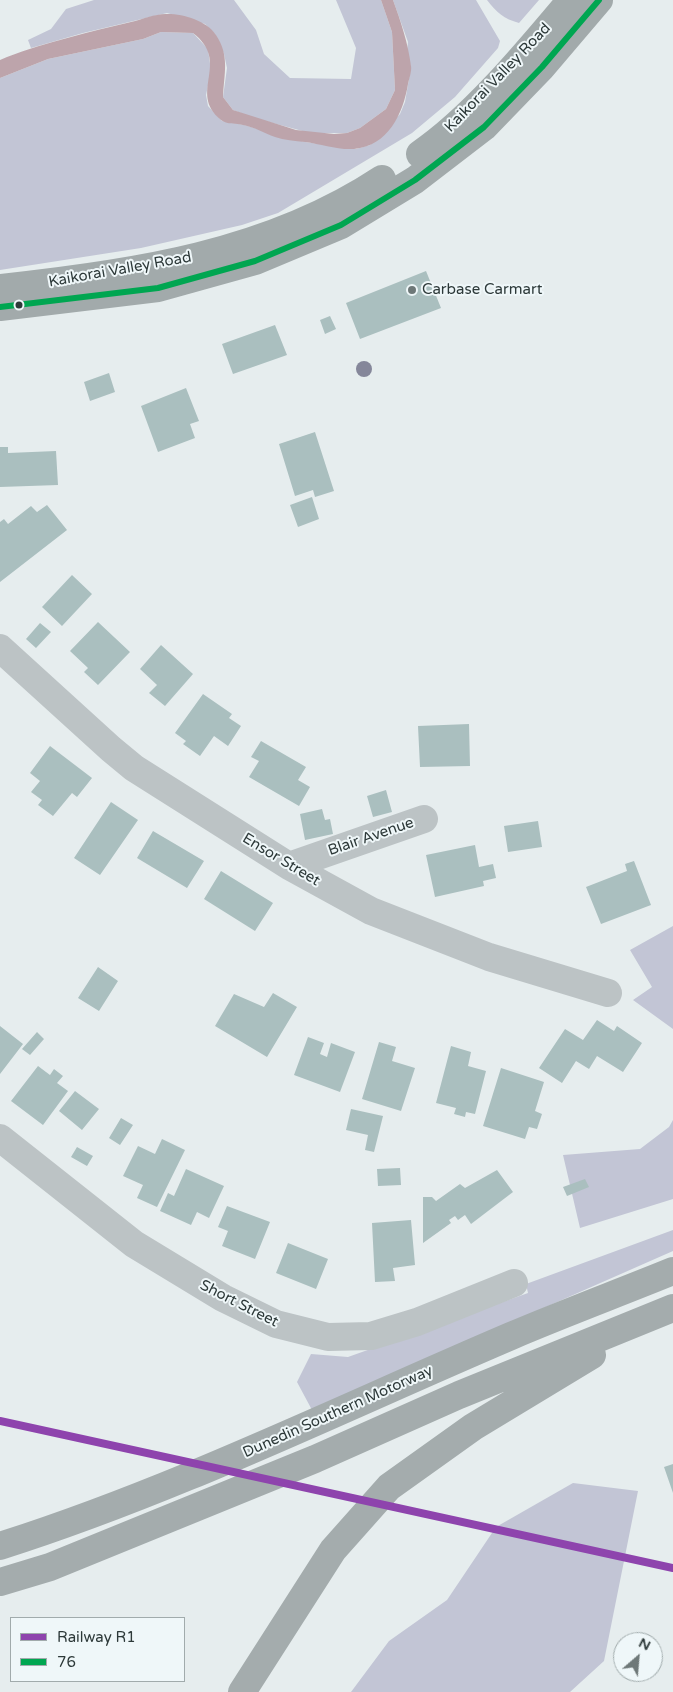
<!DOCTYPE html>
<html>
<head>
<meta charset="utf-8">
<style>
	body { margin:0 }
	#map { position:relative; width:673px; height:1692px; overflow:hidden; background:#e6edee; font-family:"Varela Round",sans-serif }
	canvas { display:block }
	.legend { position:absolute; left:10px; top:1617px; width:175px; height:65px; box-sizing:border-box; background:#eff7f9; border:1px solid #a1abac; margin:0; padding:6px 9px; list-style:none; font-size:15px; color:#2d3939 }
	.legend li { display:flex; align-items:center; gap:10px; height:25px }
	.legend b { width:25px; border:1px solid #a1abac }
	.north { position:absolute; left:613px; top:1632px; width:50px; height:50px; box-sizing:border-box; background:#eff7f9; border:1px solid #a1abac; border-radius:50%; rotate:27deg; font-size:14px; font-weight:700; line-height:20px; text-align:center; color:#2d3939 }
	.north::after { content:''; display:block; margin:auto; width:18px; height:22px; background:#6e7878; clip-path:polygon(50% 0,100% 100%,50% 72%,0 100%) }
</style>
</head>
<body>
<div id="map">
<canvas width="673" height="1692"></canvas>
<ul class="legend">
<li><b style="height:6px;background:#8e44ad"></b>Railway R1</li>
<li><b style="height:6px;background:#00a651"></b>76</li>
</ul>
<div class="north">N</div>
</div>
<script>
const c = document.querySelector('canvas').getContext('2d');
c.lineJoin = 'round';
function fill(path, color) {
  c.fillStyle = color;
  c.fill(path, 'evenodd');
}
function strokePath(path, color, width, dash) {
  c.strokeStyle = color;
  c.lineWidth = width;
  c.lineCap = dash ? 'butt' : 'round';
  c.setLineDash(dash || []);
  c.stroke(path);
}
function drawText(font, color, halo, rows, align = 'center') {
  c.font = font + ' "Varela Round",sans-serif';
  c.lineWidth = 4;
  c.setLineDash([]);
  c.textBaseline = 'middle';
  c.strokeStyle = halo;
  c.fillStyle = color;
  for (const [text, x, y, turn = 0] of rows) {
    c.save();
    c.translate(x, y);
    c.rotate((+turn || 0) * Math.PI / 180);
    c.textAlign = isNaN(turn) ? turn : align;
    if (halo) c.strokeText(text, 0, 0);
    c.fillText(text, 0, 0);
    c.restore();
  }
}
const green = new Path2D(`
	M94,0H234L256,30L264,54L290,78L351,79L356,48L336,0H381L392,32L395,90L386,109L360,128L347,133H310L254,118L233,110L223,97L227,68L224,54L215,34L205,24L167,13L83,33L31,48L28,40L51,29L66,9Z
	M393,0H476L500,41L498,48L455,97L412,133L278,213L242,225L141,248L0,270V78L48,59L143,39L161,32L193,33L208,49L211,71L206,95L208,106L222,121L244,125L305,142L356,149L370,145L400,114L405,102L411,67L407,52L408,42Z
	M487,0H539L519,23C504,19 496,12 487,0Z
	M673,926V1029L633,1000L652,987L630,950Z
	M673,1120V1199L580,1228L563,1155L640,1149L669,1127Z
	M673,1230V1251L312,1410L297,1382L311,1354L348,1357L528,1293L526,1284Z
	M573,1483L638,1491L604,1661L570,1692H351L389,1641L447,1600L496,1527Z`);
const water = new Path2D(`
	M381,0H393C401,22 408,43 411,66C412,71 409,79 408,84C403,114 388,146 354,149C337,150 321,144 305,142C295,141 284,140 275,137C264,133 254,127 243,125C236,123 227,125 221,120C187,92 232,63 193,33L161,32L143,39L48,59L0,78V60L7,57C47,42 89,32 131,22C143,19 157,13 168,14C184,14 207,21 216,35C230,56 224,74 223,97L233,110L296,130L334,134L347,133L360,128L386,109L395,90L392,32Z`);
const building = new Path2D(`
	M426,271L441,308L360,339L346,303Z
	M330,316L336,329L325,334L320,320Z
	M275,325L287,355L233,374L222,344Z
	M109,373L115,392L90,401L84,382Z
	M186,388L199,421L190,424L195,438L158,452L141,406Z
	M315,432L334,491L315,497L313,490L295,496L279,444Z
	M0,447H8V453L56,451L58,485L0,487Z
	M312,497L319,519L298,527L290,505Z
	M47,505L67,530L0,582V522L4,519L8,524L31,506L37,512Z
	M72,575L92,594L62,626L42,607Z
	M98,622L130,652L98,685L84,672L88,668L70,651Z
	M40,623L51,632L36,648L26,639Z
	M161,645L193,674L165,706L149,693L157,685L140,669Z
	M203,694L232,714L229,718L241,726L228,746L214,736L200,756L183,744L186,741L175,733Z
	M469,724L470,766L420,767L418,726Z
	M261,741L306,767L298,780L310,787L299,806L249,777L259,761L251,757Z
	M50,746L92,778L77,797L72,793L53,816L38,805L42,800L31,792L40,781L30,773Z
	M386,790L392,812L373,817L367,796Z
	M111,802L138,820L100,875L74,858Z
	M322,809L325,820L330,819L333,834L305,840L300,814Z
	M538,821L542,847L508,852L504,826Z
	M153,831L204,861L187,888L137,858Z
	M475,845L479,867L493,864L496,878L483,881L484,886L435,897L426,855Z
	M634,861L651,905L601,924L586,887L627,871L625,864Z
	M221,871L273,903L255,931L204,899Z
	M98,967L118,981L99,1011L78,998Z
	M273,993L297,1007L267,1057L215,1026L234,994L264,1007Z
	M597,1020L614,1031L617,1026L642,1043L623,1072L597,1056L589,1069L576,1061L562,1083L539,1068L565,1029L583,1040Z
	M0,1026L23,1044L0,1074Z
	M37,1032L44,1039L30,1055L22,1049Z
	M308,1037L324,1043L320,1054L327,1057L331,1043L355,1052L340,1092L294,1075Z
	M379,1042L396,1047L392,1061L415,1068L401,1111L362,1099Z
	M451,1046L471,1052L468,1066L486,1071L475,1114L466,1112L465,1117L454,1114L456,1108L436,1103Z
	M38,1066L50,1075L54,1069L63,1076L57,1083L68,1091L43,1125L11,1101Z
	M501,1068L544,1082L535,1111L542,1114L537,1129L529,1127L525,1139L483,1126Z
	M75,1091L99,1109L82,1130L59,1111Z
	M351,1109L383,1116L374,1152L365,1150L368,1135L346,1130Z
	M121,1118L133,1125L120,1145L109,1138Z
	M162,1139L185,1150L157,1207L137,1198L143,1185L123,1176L138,1146L155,1154Z
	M77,1147L93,1156L87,1166L71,1157Z
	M400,1168L401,1185L378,1186L377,1169Z
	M186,1169L224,1186L209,1218L197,1212L191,1225L160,1211L168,1193L174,1196Z
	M497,1170L513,1192L471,1224L465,1215L458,1220L455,1216L449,1220L451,1223L423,1243V1197H432L436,1201L460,1184L465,1188Z
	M585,1179L589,1187L567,1196L563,1187Z
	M227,1206L270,1222L255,1259L222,1246L228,1231L218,1227Z
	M411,1220L415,1265L393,1268L395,1281L375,1282L372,1223Z
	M288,1243L328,1259L316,1289L276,1273Z
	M673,1464V1493L664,1467Z`);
const minor = new Path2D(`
	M0,648L111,749L134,768L289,866L371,911L489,957L608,993
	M289,866L424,819
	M0,1138L134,1244L223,1298L276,1324L328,1337L371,1336L417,1322L514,1283`);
const major = new Path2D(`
	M420,154C474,117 529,50 571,0
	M0,288C132,274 269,254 382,179
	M0,307L158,288L255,261L341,225L415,180L484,127L542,67L599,0`);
const highway = new Path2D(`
	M0,1546C176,1490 342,1408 511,1336C565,1313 619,1293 673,1271
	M0,1582L50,1567L315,1459L459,1395L673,1308
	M242,1692L333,1550L389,1487L473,1427L592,1355`);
const bus1 = new Path2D(`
	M0,307L158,288L255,261L341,225L415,180L484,127L542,67L599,0`);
const rail1 = new Path2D(`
	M0,1421L673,1568`);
const trees = [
	[364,369]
];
const markers = [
	[412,290,5,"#6e7878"],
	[19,305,4.5,"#2d3939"]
];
const streetNames = [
	["Kaikorai Valley Road",498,78,-46],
	["Kaikorai Valley Road",120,270,-10],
	["Blair Avenue",371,837,-19],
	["Ensor Street",281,860,31],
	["Short Street",239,1304,27],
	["Dunedin Southern Motorway",338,1412,-24]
];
const poiNames = [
	["Carbase Carmart",422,290]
];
fill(green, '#c2c5d5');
fill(water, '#bda4ab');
fill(building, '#aabfbf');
strokePath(minor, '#bcc3c5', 28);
strokePath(major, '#a2aaab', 28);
strokePath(highway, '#a4acad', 28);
strokePath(bus1, '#00a651', 6);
strokePath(rail1, '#8e44ad', 8);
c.fillStyle = '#85879a';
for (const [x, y] of trees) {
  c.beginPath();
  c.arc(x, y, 8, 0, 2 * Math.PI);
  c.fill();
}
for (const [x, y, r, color] of markers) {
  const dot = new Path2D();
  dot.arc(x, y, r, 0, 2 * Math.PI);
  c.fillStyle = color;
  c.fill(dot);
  strokePath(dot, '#eff7f9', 2);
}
drawText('15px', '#2d3939', '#eff7f9', streetNames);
drawText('15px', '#2d3939', '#eff7f9', poiNames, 'left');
</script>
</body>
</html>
